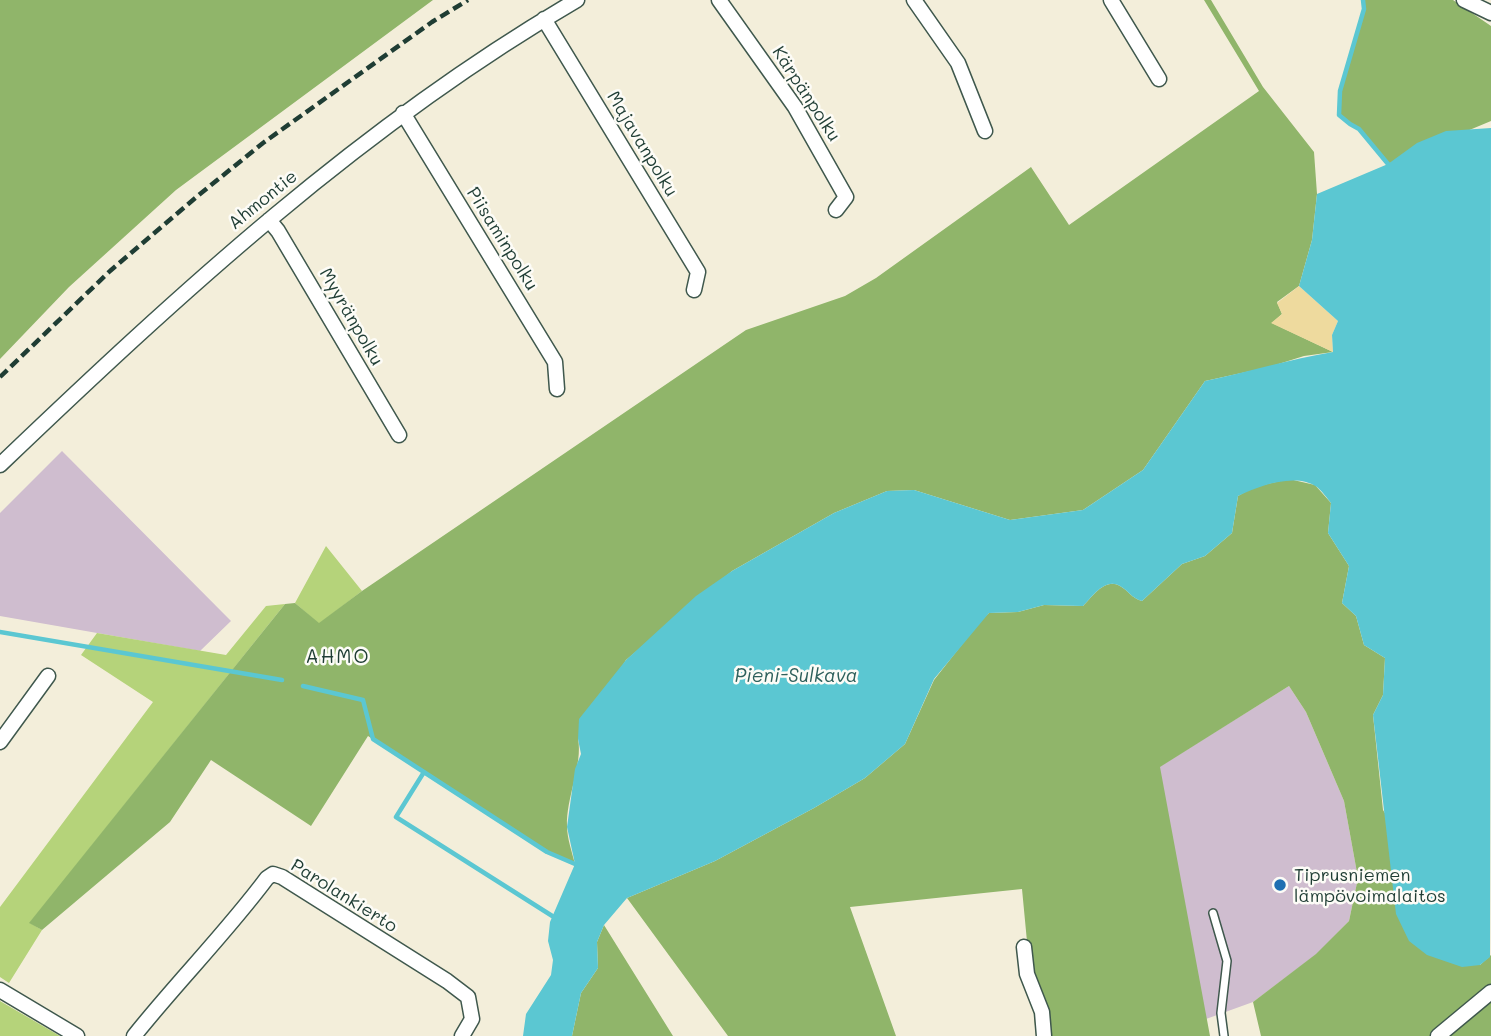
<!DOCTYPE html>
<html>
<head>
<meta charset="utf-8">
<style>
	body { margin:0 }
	canvas { display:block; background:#f3eeda }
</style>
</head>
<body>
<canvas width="1491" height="1036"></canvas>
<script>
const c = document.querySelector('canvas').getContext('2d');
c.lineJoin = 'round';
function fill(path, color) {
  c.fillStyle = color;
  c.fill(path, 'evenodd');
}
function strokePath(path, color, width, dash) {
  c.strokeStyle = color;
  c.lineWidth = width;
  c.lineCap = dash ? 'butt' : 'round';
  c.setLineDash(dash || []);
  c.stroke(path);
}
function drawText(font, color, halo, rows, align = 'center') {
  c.font = font + ' Mali,sans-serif';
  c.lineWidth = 5;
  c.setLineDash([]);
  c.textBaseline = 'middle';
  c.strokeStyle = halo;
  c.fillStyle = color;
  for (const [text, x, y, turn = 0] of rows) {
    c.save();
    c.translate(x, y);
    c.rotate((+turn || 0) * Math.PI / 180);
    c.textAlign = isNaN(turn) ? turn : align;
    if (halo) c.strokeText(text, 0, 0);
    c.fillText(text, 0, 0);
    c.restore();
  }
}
const industrial = new Path2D(`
	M62,451L231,621L200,651L0,616V513Z
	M1289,686L1306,712L1344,801L1358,878L1349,921L1317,954L1253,1002L1206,1019L1159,767Z`);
const green = new Path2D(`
	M326,546L362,591L319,624L295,603Z
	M285,604L30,923L42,930L9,983L0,977V907L153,702L81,655L97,633L226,655L266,606Z
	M0,1001L60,1036H0Z`);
const forest = new Path2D(`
	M0,0H433L176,190L69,287L0,359Z
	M1204,0H1211L1263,87L1314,152L1317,194L1312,240L1299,286L1277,302L1282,314L1272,323L1333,352L1304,356L1269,367L1205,381L1143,470L1083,510L1010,520L914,490L887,491L834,513L732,571L626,660L578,739C583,764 566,798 567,826C567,838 572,852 575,864L547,852L368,736L311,826L211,760L170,822L42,930L29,923L285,604L295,603L319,623L362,591L746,330L845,296L876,278L1031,167L1069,225L1259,91Z
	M1363,0H1453L1491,26V121L1388,164L1359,129L1350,124L1339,115L1340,91L1364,9Z
	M1289,479L1315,485L1331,503L1328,533L1349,566L1342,603L1356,616L1364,645L1385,658L1383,695L1373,715L1383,810L1480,965L1491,955V1036H1261L1253,1002L1316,954L1349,921L1358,878L1344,801L1306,712L1289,686L1160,767L1210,1036H1036L1022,889L850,907L896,1036H728L627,898L715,861L814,808L865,778L905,744L934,680L982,619L989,613L1018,612L1044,605L1083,606C1092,597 1105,577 1120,586C1129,591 1131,598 1142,601L1182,564L1205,556L1232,533L1238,496L1254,487Z
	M604,925L673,1036H572L581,993L598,968L597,942Z`);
const sand = new Path2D(`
	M1299,286L1338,321L1332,335L1333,352L1271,323L1282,314L1277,303Z`);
const water = new Path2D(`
	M1491,128L1490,957L1480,965L1462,967L1427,955L1409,941L1396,914L1373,715L1383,695L1385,658L1364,645L1356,616L1342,603L1349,566L1328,533L1331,503C1327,498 1322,491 1317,487C1296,472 1258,486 1238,496L1232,533L1205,556L1182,564L1142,601C1131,598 1129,591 1120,586C1105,577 1092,597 1083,606L1044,605L1018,612L989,613L934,679L905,744L865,778L814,808L715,861L627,898L604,925L597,942L598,968L581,993L572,1036H523L526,1014L551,975L553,960L548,941L550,922L575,864L567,827L575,769L581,754L578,739L579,719L626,660L696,596L732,571L834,513L887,491L914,490L1010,520L1083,510L1143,470L1205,381C1248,372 1290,359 1333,352L1332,335L1338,321L1299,286L1312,240L1317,194L1388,164L1417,143L1446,131Z`);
const stream = new Path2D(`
	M1363,0L1364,9L1340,91L1339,115L1350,124L1359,129L1388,164
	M0,632L282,680
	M303,686L363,700L373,739L547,852L575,864
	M424,772L396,817L557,919`);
const service = new Path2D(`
	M1213,913L1227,961L1221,1013L1224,1036`);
const minor = new Path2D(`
	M719,0L795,107L846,197L836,210
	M914,0L958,63L985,131
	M1111,0L1159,79
	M1464,0L1491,13
	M544,19L698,272L694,290
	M403,113L555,362L557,389
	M269,220L278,231L399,435
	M0,465C179,294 362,125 577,0
	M0,742L48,676
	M1024,947L1027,974L1042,1012L1044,1036
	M0,990L77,1036
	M134,1036C177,982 226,933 267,878L273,874L282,877L447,981L468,997L472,1019L462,1036
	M1438,1036L1491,992`);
const rail = new Path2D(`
	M0,377L110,271L200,194L263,143L432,22L468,0`);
const markers = [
	[1280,885,7,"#1f6fb2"]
];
const streetNames = [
	["Kärpänpolku",806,94,57],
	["Majavanpolku",642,144,59],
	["Ahmontie",263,200,-39],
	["Piisaminpolku",502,239,58],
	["Myyränpolku",351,317,60],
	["Parolankierto",344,896,32]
];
const poiNames = [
	["Tiprusniemen",1294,875],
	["lämpövoimalaitos",1294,896]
];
const neighbourhoodNames = [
	["AHMO",338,657]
];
const waterNames = [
	["Pieni-Sulkava",796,676]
];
fill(industrial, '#cfbdcf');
fill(green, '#b5d37a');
fill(forest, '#90b56a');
fill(sand, '#eeda9e');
fill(water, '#5bc7d2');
strokePath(stream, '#5bc7d2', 4.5);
strokePath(service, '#3f584d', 10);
strokePath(minor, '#3f584d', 17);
strokePath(service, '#fff', 7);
strokePath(minor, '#fff', 14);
strokePath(rail, '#1f3d34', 4.5, [10, 5]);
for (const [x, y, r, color] of markers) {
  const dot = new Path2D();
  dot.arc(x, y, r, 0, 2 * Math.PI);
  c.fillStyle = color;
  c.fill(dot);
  strokePath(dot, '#fdfcf7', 2.5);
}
drawText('18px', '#1f3d34', '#fdfcf7', streetNames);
drawText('18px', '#1f3d34', '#fdfcf7', poiNames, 'left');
c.letterSpacing = '2px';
drawText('19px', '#1f3d34', '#fdfcf7', neighbourhoodNames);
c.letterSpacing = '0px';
drawText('italic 19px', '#2e605c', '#fdfcf7', waterNames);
</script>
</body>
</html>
